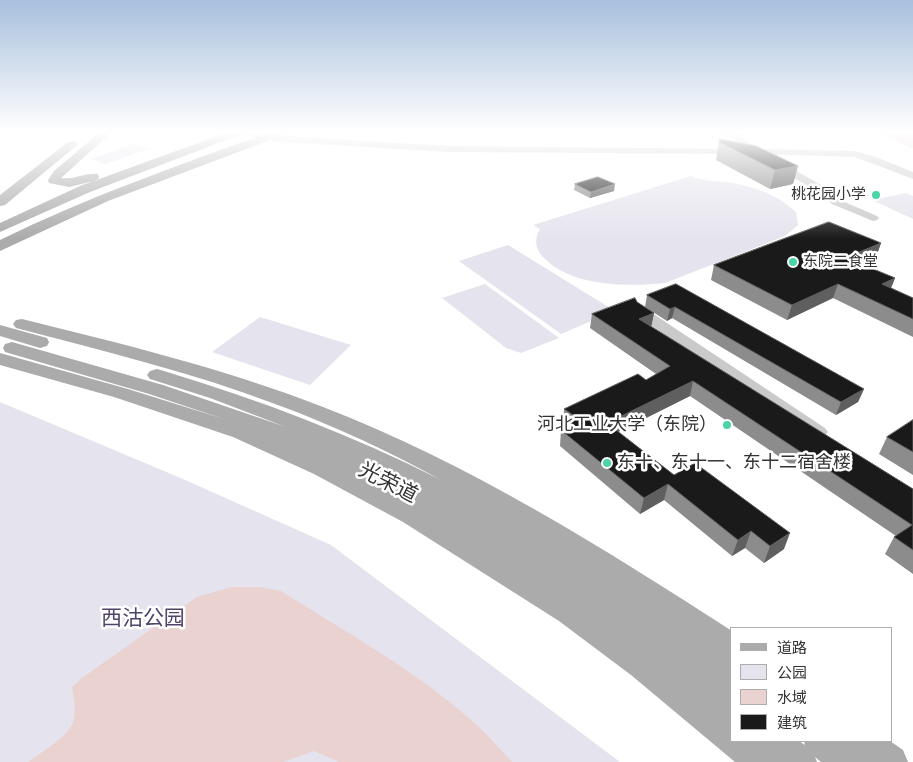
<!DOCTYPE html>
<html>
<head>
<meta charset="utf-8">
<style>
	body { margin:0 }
	#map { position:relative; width:913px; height:762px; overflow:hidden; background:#fff; font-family:"IBM Plex Sans","Noto Sans SC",sans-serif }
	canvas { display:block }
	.legend { position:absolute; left:730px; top:627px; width:162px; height:115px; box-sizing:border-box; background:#fff; border:1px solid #adadad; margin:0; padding:6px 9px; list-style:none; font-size:15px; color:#333 }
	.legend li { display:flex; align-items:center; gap:10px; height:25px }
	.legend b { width:25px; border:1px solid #adadad }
</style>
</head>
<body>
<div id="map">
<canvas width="913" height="762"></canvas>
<ul class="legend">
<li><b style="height:6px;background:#ababab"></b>道路</li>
<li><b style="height:14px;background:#e5e3ed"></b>公园</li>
<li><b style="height:14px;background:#e9d2cf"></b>水域</li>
<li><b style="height:14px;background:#1a1a1a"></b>建筑</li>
</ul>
</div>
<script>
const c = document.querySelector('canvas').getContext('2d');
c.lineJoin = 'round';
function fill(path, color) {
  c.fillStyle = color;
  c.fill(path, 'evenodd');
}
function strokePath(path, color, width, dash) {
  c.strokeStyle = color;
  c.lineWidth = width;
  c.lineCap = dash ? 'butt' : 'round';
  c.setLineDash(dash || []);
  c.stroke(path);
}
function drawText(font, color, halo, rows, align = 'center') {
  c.font = font + ' "IBM Plex Sans","Noto Sans SC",sans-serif';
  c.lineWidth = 5;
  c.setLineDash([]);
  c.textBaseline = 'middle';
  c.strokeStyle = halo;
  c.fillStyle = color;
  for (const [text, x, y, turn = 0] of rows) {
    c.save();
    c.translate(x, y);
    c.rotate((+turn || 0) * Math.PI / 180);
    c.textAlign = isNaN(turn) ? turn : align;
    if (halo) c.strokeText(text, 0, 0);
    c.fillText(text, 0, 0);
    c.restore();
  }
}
const green = new Path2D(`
	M134,144L149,149L105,164L90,159Z
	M691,176C703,181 713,181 726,182C752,186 777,194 796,212L798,225L785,236L665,283C628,287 571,287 543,257C535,249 534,239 540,229L533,225Z
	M906,193L913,196V219L872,200Z
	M508,245L615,311L561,334L459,261Z
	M485,284L559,338L521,353L506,348L442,298Z
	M260,317L351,345L310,385L212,352Z
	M0,402L183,479L331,545L620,762H0Z`);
const water = new Path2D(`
	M876,132H913V149Z
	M232,587H260L281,591C350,635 424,675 483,731C493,741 502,752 512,762H339L314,751L283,762H29C42,751 71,736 74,719C76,709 74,697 72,687L82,678L197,597Z`);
const minor = new Path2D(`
	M236,132H257L284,136L449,146L745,149L727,132H737L757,149L855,151L876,157L913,172V179L855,157L766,154L825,187L840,200L877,216L879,218L877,220L873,221L832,204L817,191L752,154L449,152L284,142L241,135Z
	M641,308L646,309L825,428L828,432L825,436L819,438L813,436L636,315L634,312L636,309Z`);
const major = new Path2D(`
	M100,132H112L61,178C74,180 86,172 98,174L99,177L98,180L69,187L49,183L48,180L54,171Z
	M228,132H244L242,134L90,192L0,232V223L80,186Z
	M272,132H288L286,134L108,201L0,251V240C88,197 180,164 272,132Z
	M72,141L76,142L78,144L76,146L5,205L0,206V195L68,142Z
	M22,319C123,344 226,369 323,407C468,463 602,547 732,631V741H799L805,745L804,741H890L903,750L908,762H821L815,757L817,762H735L631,675L559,621L403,522L314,474L233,437L114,397L0,365V353L128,389L224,419L149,394L5,352L3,348L5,344L12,342L19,344L163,385L286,427L210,398L150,379L147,375L150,371L157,369L164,371C260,400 352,435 441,480C388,451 333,425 275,404C191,372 103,351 16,328L13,324L16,320Z
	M0,325L47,338L49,342L47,346L40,348L0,336Z`);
const wall = new Path2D(`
	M719,142L798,166L793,184L770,189L716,160Z
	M575,184L614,191L590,198L574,190Z
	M881,243L876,257L860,264L895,278L891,288L913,298V337L833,298L787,320L711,280L714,265Z
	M676,284L864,389L858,402L836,415L672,318L667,321L645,307L647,295Z
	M637,302L654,313L651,326L913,489V574L885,554L894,537L896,536L690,396L618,432L674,475L784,549L764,563L745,548L732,556L664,500L640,514L560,446L561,430L563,429L564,409L646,380L656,374L590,328L592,314Z
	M913,420V475L879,454L887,437Z`);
const shadedWall = new Path2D(`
	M798,166L793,184L770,189L775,170Z
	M615,184L614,191L590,198L591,192Z
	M881,243L876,257L850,268L849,259L852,255Z
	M895,278L889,293L882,284Z
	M838,284L833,298L787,320L792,305Z
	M675,307L672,318L667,321L670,309Z
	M654,313L651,328L639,319Z
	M693,381L690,396L604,439L607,423Z
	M864,389L858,402L836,415L841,402Z
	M668,484L664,500L640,514L644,498Z
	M751,531L745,548L732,556L738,540Z
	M790,533L784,549L764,563L770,546Z`);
const building = new Path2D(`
	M720,139L756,146L798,166L775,170L719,142Z
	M598,177L615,184L591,192L575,184Z
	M829,222L881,243L852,255L854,256L849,259L895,278L882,284L913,298V319L838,284L792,305L714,265Z
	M676,284L864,389L841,402L675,307L670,309L647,295Z
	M635,298L637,302L654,313L639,319L913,489V550L894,537L912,525L693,381L607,423L674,475L695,463L790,533L770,546L751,531L738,540L668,484L644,498L561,430L571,425L564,420L573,415L564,409L638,374L646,380L670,366L592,314Z
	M913,420V452L887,437Z`);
const markers = [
	[876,195,5,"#4ad4a8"],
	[793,262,5,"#4ad4a8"],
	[727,425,5,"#4ad4a8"],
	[607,463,5,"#4ad4a8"]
];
const farPoinames = [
	["桃花园小学",866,195],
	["东院二食堂",803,262,"left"]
];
const poiNames = [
	["河北工业大学（东院）",717,425],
	["东十、东十一、东十二宿舍楼",617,463,"left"]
];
const nearStreetnames = [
	["光荣道",388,483,27]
];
const nearParknames = [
	["西沽公园",143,619]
];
fill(green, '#e5e3ed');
fill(water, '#e9d2cf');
fill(minor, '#cacaca');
fill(major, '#ababab');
fill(wall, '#8c8c8c');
fill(shadedWall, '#5f5f5f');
fill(building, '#1a1a1a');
strokePath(building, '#5f5f5f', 1);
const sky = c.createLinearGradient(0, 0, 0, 239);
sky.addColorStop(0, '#a8c0de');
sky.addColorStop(0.55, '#fff');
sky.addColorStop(1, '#ffffff00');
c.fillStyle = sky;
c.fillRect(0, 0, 913, 239);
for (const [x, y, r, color] of markers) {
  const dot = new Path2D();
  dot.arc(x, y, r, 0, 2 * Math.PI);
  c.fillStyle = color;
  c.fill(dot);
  strokePath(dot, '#fff', 2);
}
drawText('15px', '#333', '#fff', farPoinames, 'right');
drawText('18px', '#333', '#fff', poiNames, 'right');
drawText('21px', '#333', '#fff', nearStreetnames);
drawText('21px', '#4f446a', '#fff', nearParknames);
</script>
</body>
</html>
